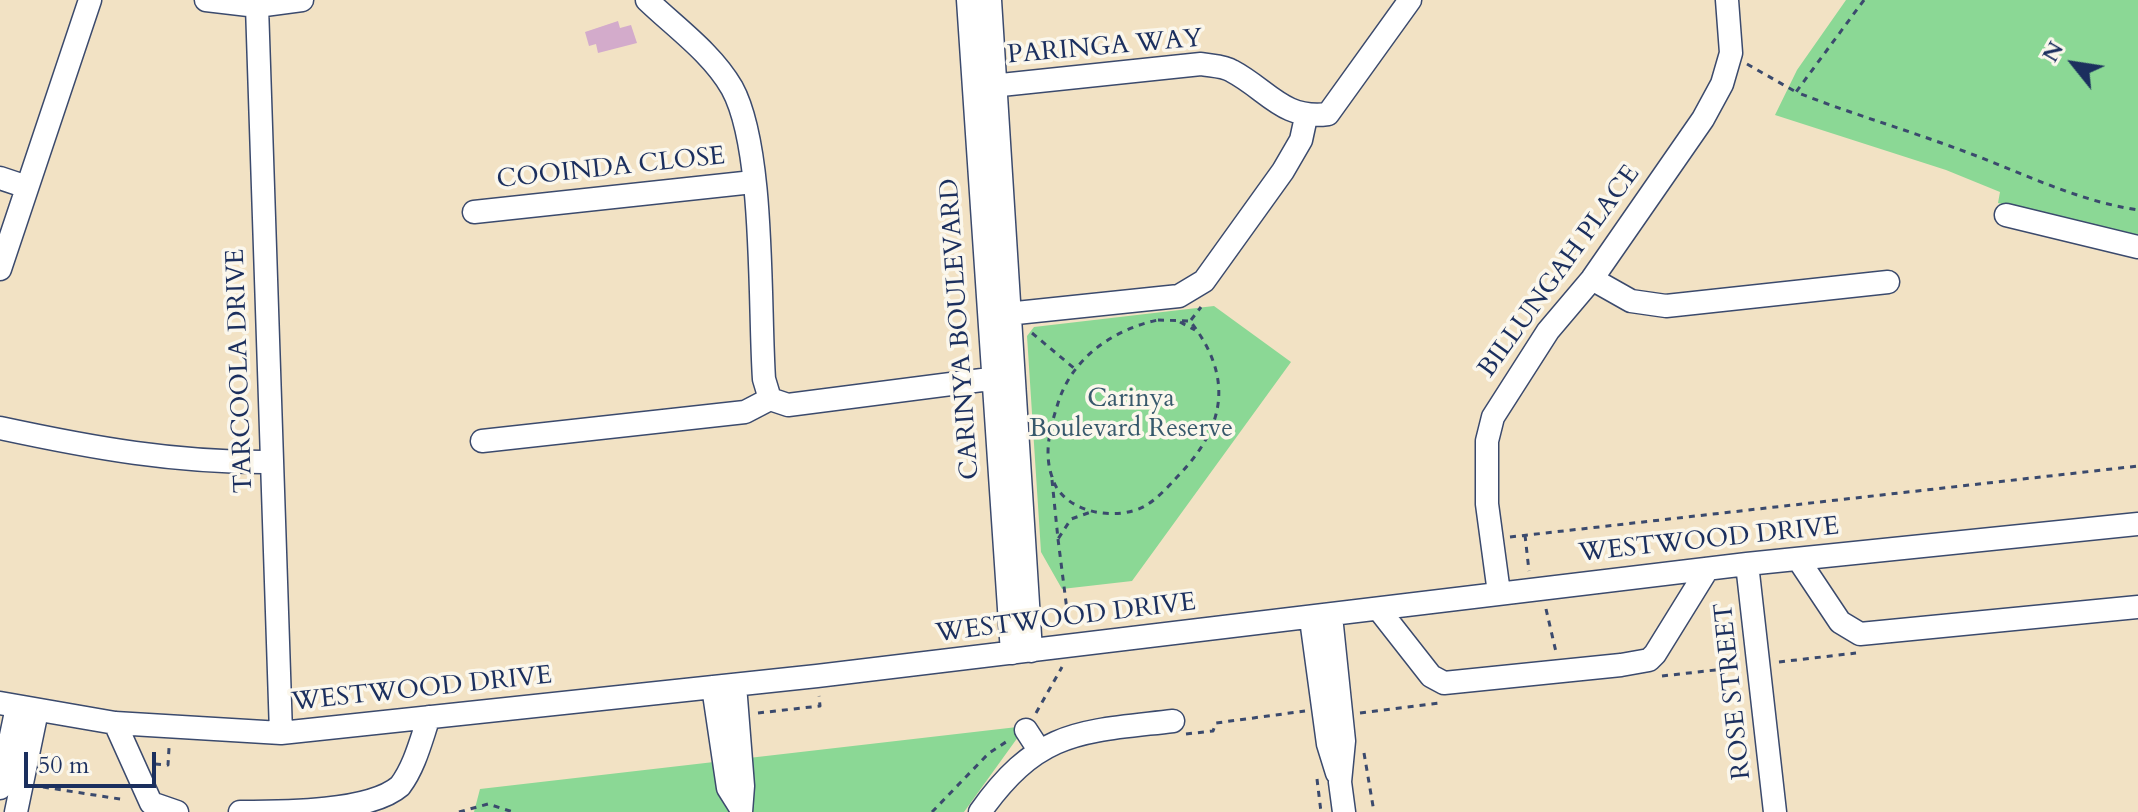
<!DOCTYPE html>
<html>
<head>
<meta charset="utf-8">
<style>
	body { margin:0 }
	#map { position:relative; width:2138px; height:812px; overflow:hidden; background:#f2e2c4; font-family:Cardo,serif }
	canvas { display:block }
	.north { position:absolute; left:2034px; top:24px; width:80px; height:80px; -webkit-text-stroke:6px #fbf7ec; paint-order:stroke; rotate:300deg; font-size:22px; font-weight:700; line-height:32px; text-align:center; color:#1b2f5e }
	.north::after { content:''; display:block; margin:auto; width:28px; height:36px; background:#1b2f5e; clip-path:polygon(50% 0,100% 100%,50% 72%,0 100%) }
	.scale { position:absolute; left:24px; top:752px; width:132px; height:36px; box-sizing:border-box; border:4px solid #1b2f5e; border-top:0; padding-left:10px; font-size:24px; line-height:28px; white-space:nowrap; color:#1b2f5e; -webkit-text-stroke:6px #fbf7ec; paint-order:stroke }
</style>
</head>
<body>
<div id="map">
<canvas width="2138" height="812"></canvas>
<div class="north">N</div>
<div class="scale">50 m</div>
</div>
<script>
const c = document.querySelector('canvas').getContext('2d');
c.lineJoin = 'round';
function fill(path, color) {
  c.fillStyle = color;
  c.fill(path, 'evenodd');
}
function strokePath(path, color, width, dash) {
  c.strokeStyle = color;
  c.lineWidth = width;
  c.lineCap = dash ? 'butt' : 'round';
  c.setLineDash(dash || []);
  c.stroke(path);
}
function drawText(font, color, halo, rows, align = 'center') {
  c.font = font + ' Cardo,serif';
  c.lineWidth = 7;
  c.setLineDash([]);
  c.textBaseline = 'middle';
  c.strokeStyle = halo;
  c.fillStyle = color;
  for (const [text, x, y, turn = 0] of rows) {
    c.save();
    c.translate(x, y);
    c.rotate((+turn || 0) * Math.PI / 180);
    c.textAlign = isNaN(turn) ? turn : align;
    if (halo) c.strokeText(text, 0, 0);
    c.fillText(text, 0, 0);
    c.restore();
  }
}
const green = new Path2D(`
	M1846,0H2138V239L1998,203L2000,192L1946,170L1775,115L1797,70Z
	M1214,306L1291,362L1132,581L1062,589L1041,552L1027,336L1034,327Z
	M1026,726L964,812H474L480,789Z`);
const building = new Path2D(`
	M618,21L620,28L631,25L637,43L598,53L596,44L589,46L585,32Z`);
const path = new Path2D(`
	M1864,0L1796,92C1849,113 1904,129 1958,149C2019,171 2073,200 2138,210
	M1747,64L1796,92
	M1158,320L1190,321C1234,377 1226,427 1177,477C1168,487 1157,499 1145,506C1116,522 1062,513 1052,477C1043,451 1051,425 1059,400C1074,356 1115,329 1158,320Z
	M1191,320L1201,307
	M1180,322L1195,330
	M1032,333L1075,369
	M1052,480L1058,539L1071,519L1091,512
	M1525,535L1529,571
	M1510,537L2138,466
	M1058,539L1069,626
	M1546,609L1556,652
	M1779,662L1856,653
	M1662,676L1733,668L1740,673
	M758,713L820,706L819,696
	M1036,713L1062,667
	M1360,713L1440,703
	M1186,734L1213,731L1216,723L1305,711
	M1364,753L1374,812
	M155,764L168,765L169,748
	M1317,779L1321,812
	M43,787L126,800
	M459,812L488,804L513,812
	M932,812L989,753L1009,740`);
const minor = new Path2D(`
	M206,0L257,6L302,0
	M647,0C675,27 712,53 732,88C765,148 759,305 764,379L770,399L788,405L1013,376
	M968,0L1012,653
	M990,0L1031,651
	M257,6L281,733
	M982,87L1201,64C1211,66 1224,66 1232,71C1268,90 1283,120 1328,114L1410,0
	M0,178L27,187
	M474,212L753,182
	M2006,215L2138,247
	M0,269L90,0
	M1592,279L1631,301L1666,306L1888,282
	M997,315L1179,296L1204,281L1283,171L1301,140L1306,117
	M0,428C93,448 176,463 272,462
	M482,441L745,412L770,399
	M1798,559L1840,622L1860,634L2138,607
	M1747,564L1775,812
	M1499,593L1487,504V441L1493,417L1548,331L1592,279L1703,119L1722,84L1731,53L1727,0
	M1380,611L1431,676L1444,683L1621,665L1649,660L1655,654L1707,570
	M1331,616L1344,741L1340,782L1344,812
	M1311,619L1328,744L1337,773
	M735,685L743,786L741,812
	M713,687L728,788L740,807
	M0,703L115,723L281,733L817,676L1747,564L2138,524
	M115,723L151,803L177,812
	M1026,730L1039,750
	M0,788L17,707
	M16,812L37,711
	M240,812C285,812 370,812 400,786C415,766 421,740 429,717
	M980,812C1039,729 1080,732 1173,721`);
const streetNames = [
	["PARINGA WAY",1105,48,-5],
	["COOINDA CLOSE",611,169,-6],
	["BILLUNGAH PLACE",1560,272,-54],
	["CARINYA BOULEVARD",961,329,-94],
	["TARCOOLA DRIVE",241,371,-92],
	["WESTWOOD DRIVE",1709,541,-6],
	["WESTWOOD DRIVE",1066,619,-7],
	["WESTWOOD DRIVE",422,690,-6],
	["ROSE STREET",1734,691,-96]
];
const parkNames = [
	["Carinya",1131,400],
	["Boulevard Reserve",1131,430]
];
fill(green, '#8bd895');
fill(building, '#d3abcb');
strokePath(minor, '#3b4a6d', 25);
strokePath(path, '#3b4a6d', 3, [6, 6]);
strokePath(minor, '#fff', 22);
drawText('26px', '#1b2f5e', '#fbf7ec', streetNames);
drawText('26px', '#37596c', '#fbf7ec', parkNames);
</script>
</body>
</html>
